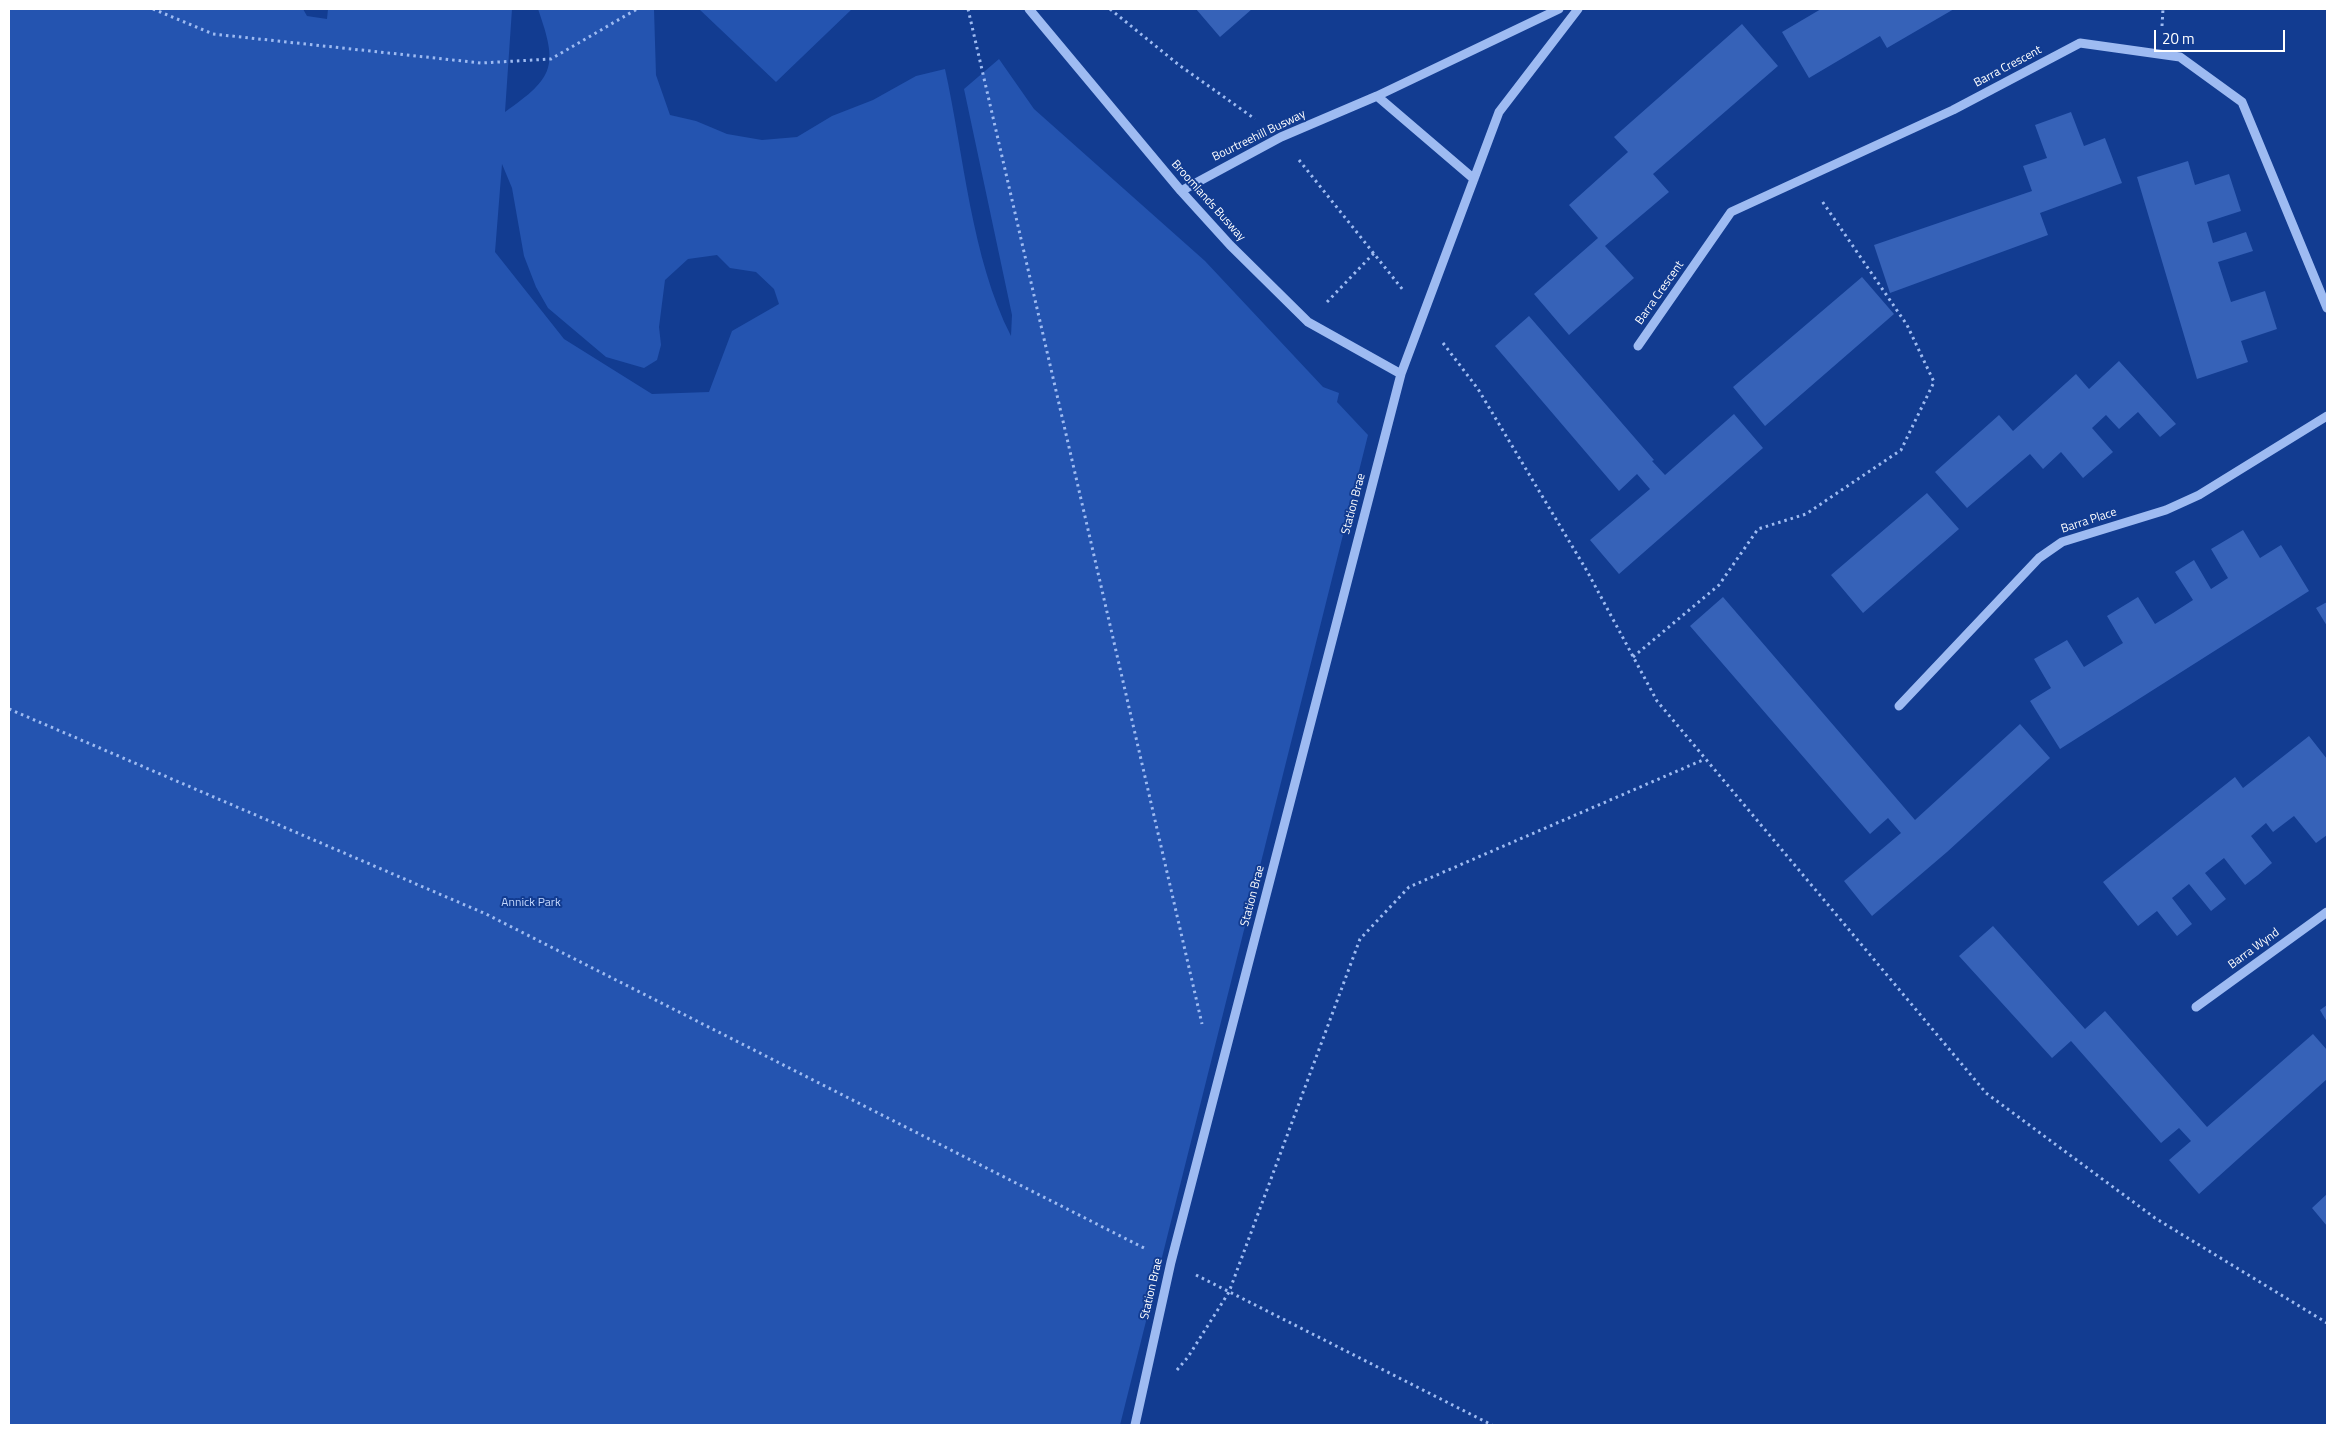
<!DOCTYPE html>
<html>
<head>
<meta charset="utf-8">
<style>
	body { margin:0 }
	#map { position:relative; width:2336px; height:1434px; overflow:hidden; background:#123c91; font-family:"Titillium Web",sans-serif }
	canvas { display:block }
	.frame { position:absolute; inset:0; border:10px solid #fff; pointer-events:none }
	.scale { position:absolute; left:2154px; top:30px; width:131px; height:22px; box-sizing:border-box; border:2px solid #fff; border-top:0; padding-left:6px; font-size:15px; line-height:18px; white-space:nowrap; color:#fff; -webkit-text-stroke:4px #123c91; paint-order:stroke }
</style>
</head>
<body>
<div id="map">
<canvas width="2336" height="1434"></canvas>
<div class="frame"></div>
<div class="scale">20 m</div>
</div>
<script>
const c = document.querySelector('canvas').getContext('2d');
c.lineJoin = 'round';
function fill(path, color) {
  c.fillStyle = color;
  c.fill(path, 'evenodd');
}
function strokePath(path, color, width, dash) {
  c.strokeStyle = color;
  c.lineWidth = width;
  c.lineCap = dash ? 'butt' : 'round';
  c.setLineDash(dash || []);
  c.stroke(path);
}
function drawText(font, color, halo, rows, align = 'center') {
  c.font = font + ' "Titillium Web",sans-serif';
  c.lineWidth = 4;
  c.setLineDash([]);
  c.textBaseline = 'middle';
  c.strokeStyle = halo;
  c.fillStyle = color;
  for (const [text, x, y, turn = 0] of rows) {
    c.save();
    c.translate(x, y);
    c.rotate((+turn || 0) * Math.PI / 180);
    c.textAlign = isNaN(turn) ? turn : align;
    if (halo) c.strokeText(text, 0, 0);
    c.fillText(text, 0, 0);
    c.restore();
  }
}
const green = new Path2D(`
	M9,9H303L307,16L327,19L328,9H512L505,112C555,77 558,66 538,9H654L656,75L670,115L696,121L727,134L762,140L797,137L832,116L873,100L916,76L945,69C964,155 971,257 1011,336L1012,315L964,89L999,59L1034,109L1205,261L1323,387L1339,393L1337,402L1368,435L1120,1425H9ZM502,164L512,188L524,256L536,287L548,308L606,357L644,368L657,360L661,345L659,327L665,280L688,259L717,255L730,268L756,272L774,289L779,304L732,331L709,392L652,394L564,339L495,252Z
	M699,9H852L776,82Z`);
const building = new Path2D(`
	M1196,9H1252L1220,37Z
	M1821,9H1954L1887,48L1880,36L1809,78L1782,32Z
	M1742,24L1778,66L1653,174L1669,192L1605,246L1634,278L1569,335L1534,294L1598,238L1569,205L1628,152L1614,137Z
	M2071,112L2084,146L2105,138L2122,183L2040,213L2048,235L1890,293L1874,245L2032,191L2023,166L2047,158L2035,125Z
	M2188,161L2195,185L2229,174L2241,211L2207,222L2213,243L2246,232L2253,251L2218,262L2231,302L2265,291L2277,329L2241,341L2248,362L2197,379L2137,177Z
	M1862,277L1894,314L1765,426L1733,387Z
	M1529,316L1654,460L1652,461L1665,475L1734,414L1763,448L1619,574L1590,540L1650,489L1637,474L1619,491L1495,346Z
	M2119,361L2176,424L2160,437L2138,412L2119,429L2106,415L2092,428L2113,452L2083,478L2061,452L2043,469L2030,454L1967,508L1935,472L1999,415L2013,431L2076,374L2089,389Z
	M1927,493L1959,529L1863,613L1831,575Z
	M2243,530L2260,558L2281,545L2309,591L2060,749L2030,701L2051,688L2034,659L2067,640L2084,667L2123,643L2107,616L2138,597L2155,624L2173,613L2193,600L2175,572L2194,560L2211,589L2228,578L2211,549Z
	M1723,597L1915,820L2020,724L2050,758L1947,852L1872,916L1844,881L1901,833L1888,818L1870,834L1690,626Z
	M2327,602V626L2316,608Z
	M2309,736L2327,759V835L2316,843L2294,816L2273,832L2266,823L2251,836L2272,863L2258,875L2245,885L2224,858L2205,873L2226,899L2211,911L2189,884L2172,898L2192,924L2177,936L2157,911L2138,926L2103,882L2235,777L2243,788Z
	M1993,926L2085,1029L2105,1011L2207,1127L2313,1034L2327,1050V1079L2199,1194L2169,1160L2191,1141L2179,1128L2161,1143L2071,1041L2052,1058L1959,956Z
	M2327,1005V1022L2320,1010Z
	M2327,1194V1226L2312,1208Z`);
const path = new Path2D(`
	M153,9L213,34L481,63L551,59L637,9
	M968,9L1202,1024
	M1110,9L1179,65L1255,119
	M2162,26L2163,9
	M1299,160L1403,290
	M1327,302L1374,253
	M1443,343L1478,389L1587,571L1657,701L1986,1093L2155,1218L2327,1323
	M1633,657L1719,585L1758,529L1806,514L1901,450L1934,382L1907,325L1822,201
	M9,709L486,914L1146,1249
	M1196,1275L1492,1425
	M1177,1370L1188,1357L1229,1292L1360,939L1409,887L1705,759`);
const minor = new Path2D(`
	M1029,9L1181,191L1230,245L1308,322L1401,374
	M1377,96L1474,179
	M1181,191L1281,137L1377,96L1559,9
	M1638,346L1731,212L1953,110L2080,43L2180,57L2242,102L2327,308
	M1899,706L2039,558L2062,542L2166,510L2199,495L2327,416
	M2196,1007L2327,912
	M1135,1425L1171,1262L1401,374L1499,112L1578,9`);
const streetNames = [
	["Barra Crescent",2008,67,-28],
	["Bourtreehill Busway",1259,136,-26],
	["Broomlands Busway",1208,201,48],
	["Barra Crescent",1660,293,-55],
	["Station Brae",1354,504,-75],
	["Barra Place",2089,521,-18],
	["Station Brae",1253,896,-75],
	["Barra Wynd",2254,949,-36],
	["Station Brae",1152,1289,-77]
];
const parkNames = [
	["Annick Park",531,903]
];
fill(green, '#2454b0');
fill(building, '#3662b8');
strokePath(path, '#9ebbf2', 3, [2.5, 4]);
strokePath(minor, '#9ebbf2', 9);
drawText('12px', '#fff', '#123c91', streetNames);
drawText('12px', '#c5d8fd', '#123c91', parkNames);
</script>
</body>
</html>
